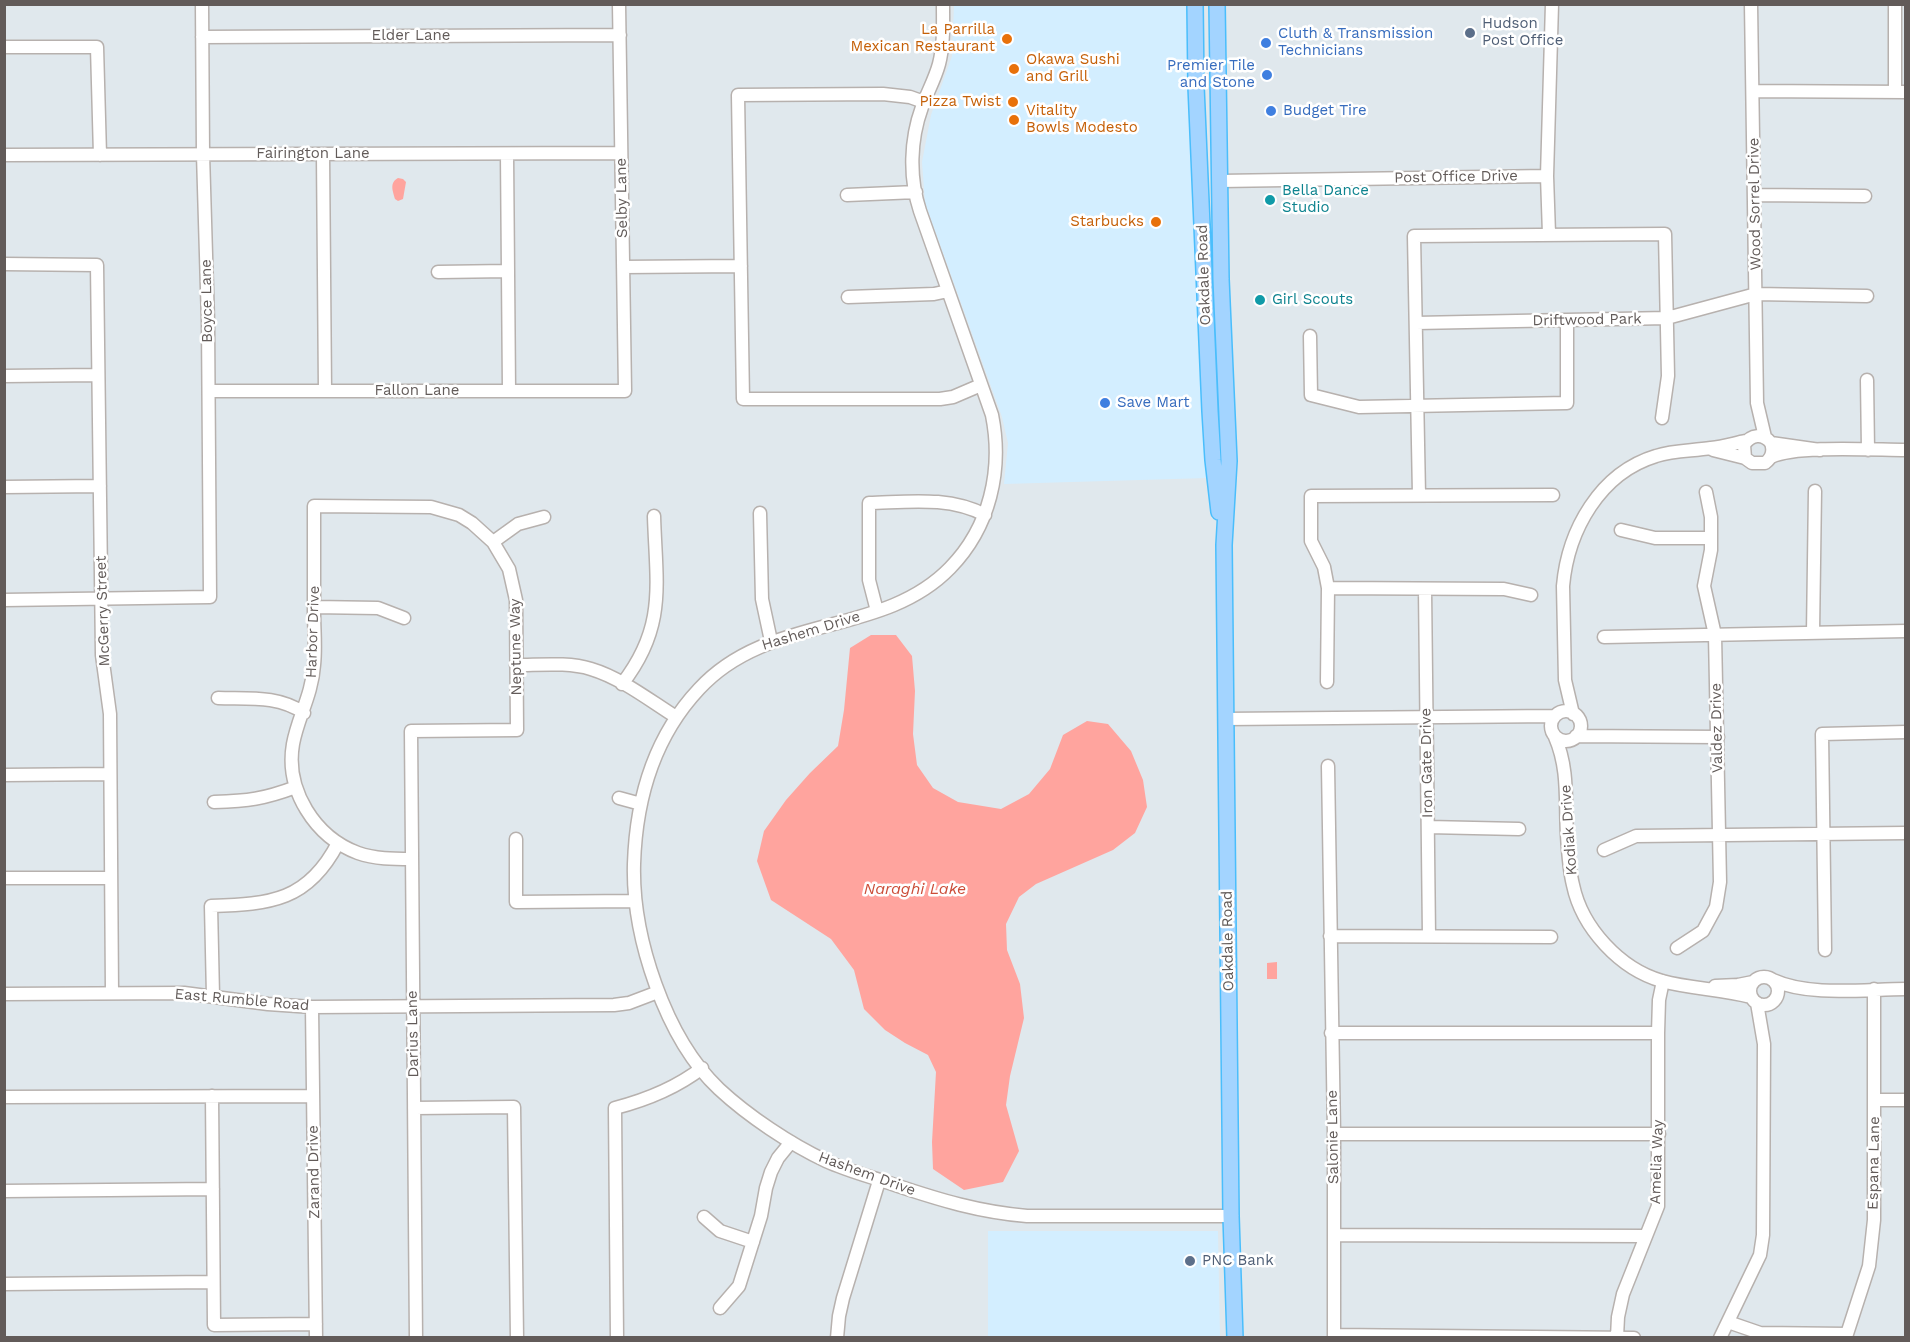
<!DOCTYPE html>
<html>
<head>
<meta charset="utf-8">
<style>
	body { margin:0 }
	#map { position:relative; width:1910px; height:1342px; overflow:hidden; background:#e0e8ed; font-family:"Work Sans",sans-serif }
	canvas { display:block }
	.frame { position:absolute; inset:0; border:6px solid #625b59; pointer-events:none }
</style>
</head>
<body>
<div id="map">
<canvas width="1910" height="1342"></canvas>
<div class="frame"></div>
</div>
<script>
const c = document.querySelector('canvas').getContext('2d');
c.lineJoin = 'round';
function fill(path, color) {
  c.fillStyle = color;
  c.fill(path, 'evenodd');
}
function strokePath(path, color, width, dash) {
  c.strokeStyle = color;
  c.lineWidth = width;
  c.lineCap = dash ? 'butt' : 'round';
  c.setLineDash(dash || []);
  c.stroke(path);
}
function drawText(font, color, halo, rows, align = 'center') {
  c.font = font + ' "Work Sans",sans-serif';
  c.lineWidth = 5;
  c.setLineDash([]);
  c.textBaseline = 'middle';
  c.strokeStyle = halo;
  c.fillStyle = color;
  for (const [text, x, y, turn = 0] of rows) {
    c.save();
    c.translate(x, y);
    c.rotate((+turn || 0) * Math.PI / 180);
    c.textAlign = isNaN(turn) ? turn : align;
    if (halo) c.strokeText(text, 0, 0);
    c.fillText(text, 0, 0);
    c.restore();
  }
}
const commercial = new Path2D(`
	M954,5H1189L1193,199L1208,478L1004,484L1008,443L1002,417L925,203L922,162L931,115L952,56Z
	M988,1231H1218L1220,1337H988Z`);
const water = new Path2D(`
	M398,178L403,179L406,182L403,199L398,201L395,199C393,191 389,183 398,178Z
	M871,635H896L912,656L915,691L913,734L917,765L933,788L958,802L1001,809L1029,794L1050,769L1063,735L1087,721L1108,724L1131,751L1143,780L1147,807L1135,833L1113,850L1036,884L1019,897L1006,924L1007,950L1020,984L1024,1018L1010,1076L1006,1105L1019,1151L1003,1182L964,1190L933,1169L932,1142L936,1072L928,1055L905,1043L885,1030L864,1009L854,970L831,939L771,900L757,861L764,831L786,800L810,773L838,746L844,710L850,648Z
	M1277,962V979H1267V963Z`);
const minor = new Path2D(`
	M943,4C943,24 944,45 939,64C935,79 927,93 922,107C910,140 909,178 920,211L992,415C1003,470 990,527 950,568C882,638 769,613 699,689C654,737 636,799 634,864C632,936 665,1038 719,1089C748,1116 790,1144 826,1161C848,1171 872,1177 895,1185C940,1200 979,1212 1027,1216H1231
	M1751,4L1757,403L1765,437
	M202,37L620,35
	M4,47H97L100,155
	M1753,91L1906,92
	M1895,92V4
	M924,102L910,97L883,94L738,95L743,399H940L953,397L981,385
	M507,154L509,391
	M4,155L621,153
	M323,155L325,391
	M1220,181L1547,176
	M847,195L916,192
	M1755,195L1865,196
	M1549,234L1547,176L1552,4
	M4,264L97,265L102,655L110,714L112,993
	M623,267L741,266
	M438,272L508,271
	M848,297L934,294L948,291
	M1416,323L1667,318L1756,294L1867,296
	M1310,336L1311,395L1359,407L1567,403V320
	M4,376L98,375
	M1867,380L1868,450
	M209,391H625L619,4
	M1771,443C1774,451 1772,458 1765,463H1752L1745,458L1744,445C1751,434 1763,433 1771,443L1820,450
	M1713,450L1745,458
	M1771,457C1797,445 1874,450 1906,450
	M4,487L100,486
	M1419,495L1414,236L1665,234L1668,376L1662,418
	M760,513L762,599L771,641
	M1621,530L1655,538H1711
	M493,542L518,524L544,517
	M1328,588L1504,589L1531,595
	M1425,589L1429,936
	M4,600L210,597L208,322L203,154L202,4
	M314,607L378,608L404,618
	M877,611L869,580V503C908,502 949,496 985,515
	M1813,633L1815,491
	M1604,637L1906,631
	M516,665C540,665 568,662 591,669C621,678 649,700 676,717
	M1327,682L1328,588L1324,567L1311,541V496L1553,495
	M622,684C667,626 656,584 654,516
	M218,698C248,699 278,695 304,713
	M1551 726a15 15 0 1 1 30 0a15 15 0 1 1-30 0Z
	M1573,714L1565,680L1563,586C1568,530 1600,473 1656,456C1674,450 1692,451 1711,448C1723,447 1735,443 1746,441
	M1225,719L1555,716
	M1576,736L1718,737
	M1555,737C1569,769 1565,801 1567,835C1568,852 1569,869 1573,885C1582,928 1620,969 1662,981C1691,989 1722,989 1751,997
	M1328,766L1334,1134V1338
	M4,775L110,774
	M619,798L641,804
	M214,802C248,801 264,799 296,787
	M1428,827L1519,829
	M516,839V902L635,901
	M1604,850L1636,836L1906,833
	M412,859C393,859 375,859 358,853C315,837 285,790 293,744C298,717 312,695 314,665C316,647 314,629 314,611C314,576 314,541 314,506L431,507L459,515L472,523L493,542L509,569L516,600L517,730L411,731L416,1338
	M4,878H111
	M1330,936L1551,937
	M1677,948L1703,931L1716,907L1720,882L1715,635L1704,586L1711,550V517L1706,492
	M1825,950L1822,734L1906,732
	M1750 991a14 14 0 1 1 28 0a14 14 0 1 1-28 0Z
	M1773,980C1810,997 1865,989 1906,989
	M1715,986L1738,985L1753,982
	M4,994L184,993L268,1004L312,1007L614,1005L629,1003L658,992
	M213,996L211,906C271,904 308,901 338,843
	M312,1007L316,1338
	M1331,1033H1658
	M212,1096L214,1325L316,1324
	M4,1097L313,1096
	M1875,1100H1906
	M414,1108L514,1107L517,1338
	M1334,1134H1659
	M4,1191L213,1189
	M704,1217L720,1231L753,1242
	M1334,1235L1645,1236
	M4,1284L213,1282
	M720,1308L739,1286L761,1216L766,1188L771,1172L778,1158L791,1142
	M1728,1322L1760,1333L1847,1334L1869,1266L1874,1220V989
	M1334,1335L1634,1338
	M1617,1337L1618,1317L1623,1294L1658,1206V1033L1659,1000L1663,981
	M617,1338L615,1108C646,1100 676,1088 702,1068
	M837,1338L839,1316L843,1298L879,1181
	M1720,1338L1760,1255L1763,1235L1764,1044L1757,1003`);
const major = new Path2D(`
	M1195,4L1196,86L1210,411L1213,460L1219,512
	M1217,4L1221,279L1229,461L1224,545L1231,1216L1235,1338`);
const markers = [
	[1470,33,6,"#5c6f8a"],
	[1007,39,6,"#e8710a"],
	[1266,43,6,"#3f7fe0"],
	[1014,69,6,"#e8710a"],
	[1267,75,6,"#3f7fe0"],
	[1013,102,6,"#e8710a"],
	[1271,111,6,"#3f7fe0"],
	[1014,120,6,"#e8710a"],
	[1270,200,6,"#0f9aa8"],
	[1156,222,6,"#e8710a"],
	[1260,300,6,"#0f9aa8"],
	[1105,403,6,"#3f7fe0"],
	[1190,1261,6,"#5c6f8a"]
];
const serviceNames = [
	["Hudson",1482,24],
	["Post Office",1482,41],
	["PNC Bank",1202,1261]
];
const foodNames = [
	["La Parrilla",995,30],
	["Mexican Restaurant",995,47],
	["Okawa Sushi",1026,60,"left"],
	["and Grill",1026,77,"left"],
	["Pizza Twist",1001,102],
	["Vitality",1026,111,"left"],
	["Bowls Modesto",1026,128,"left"],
	["Starbucks",1144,222]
];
const shopNames = [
	["Cluth & Transmission",1278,34],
	["Technicians",1278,51],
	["Premier Tile",1255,66,"right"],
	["and Stone",1255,83,"right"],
	["Budget Tire",1283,111],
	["Save Mart",1117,403]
];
const streetNames = [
	["Elder Lane",411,36],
	["Fairington Lane",313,154],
	["Post Office Drive",1456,177,-1],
	["Selby Lane",622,198,-91],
	["Wood Sorrel Drive",1755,204,-91],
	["Oakdale Road",1204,275,-92],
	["Boyce Lane",207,301,-91],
	["Driftwood Park",1587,320,-1],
	["Fallon Lane",417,391],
	["McGerry Street",103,611,-92],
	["Hashem Drive",811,631,-17],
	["Harbor Drive",313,632,-88],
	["Neptune Way",516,647,-91],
	["Valdez Drive",1717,728,-91],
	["Iron Gate Drive",1427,763,-91],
	["Kodiak Drive",1569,830,-94],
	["Oakdale Road",1228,941,-91],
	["East Rumble Road",242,1000,5],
	["Darius Lane",413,1034,-91],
	["Salonie Lane",1333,1137,-91],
	["Amelia Way",1657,1162,-88],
	["Espana Lane",1874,1163,-89],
	["Zarand Drive",314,1172,-91],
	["Hashem Drive",867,1174,20]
];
const cultureNames = [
	["Bella Dance",1282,191],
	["Studio",1282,208],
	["Girl Scouts",1272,300]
];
const waterNames = [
	["Naraghi Lake",915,889]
];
fill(commercial, '#d3eeff');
fill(water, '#ffa49e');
strokePath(minor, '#b7b1ae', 15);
strokePath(major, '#4abefc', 18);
strokePath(minor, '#fff', 12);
strokePath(major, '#a3d4ff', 15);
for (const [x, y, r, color] of markers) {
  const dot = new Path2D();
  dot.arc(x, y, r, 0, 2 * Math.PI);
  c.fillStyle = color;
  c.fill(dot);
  strokePath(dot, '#fff', 2);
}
drawText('15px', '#4e5e75', '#fff', serviceNames, 'left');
drawText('15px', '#c56008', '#fff', foodNames, 'right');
drawText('15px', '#366cbe', '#fff', shopNames, 'left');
drawText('15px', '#625b59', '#fff', streetNames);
drawText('15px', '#0d838f', '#fff', cultureNames, 'left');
drawText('italic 16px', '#cb4d38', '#fff', waterNames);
</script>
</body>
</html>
